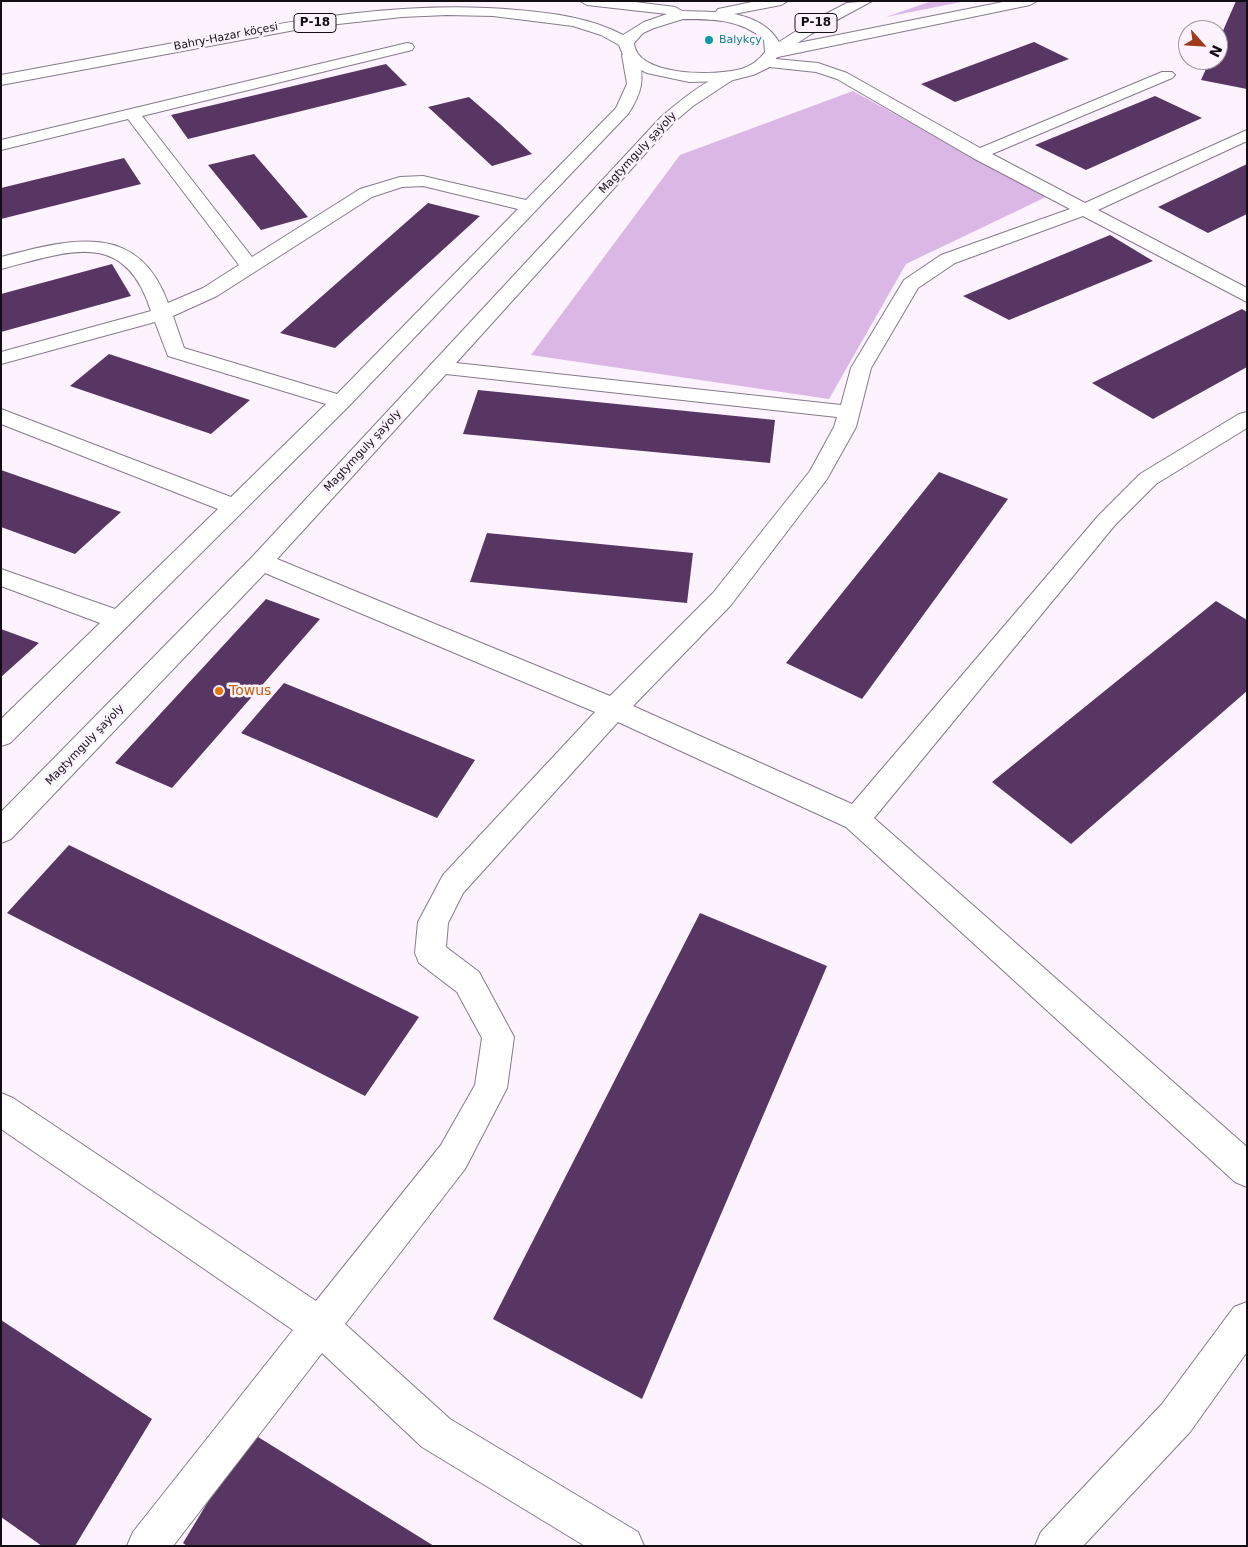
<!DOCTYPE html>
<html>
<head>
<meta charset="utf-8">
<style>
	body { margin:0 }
	#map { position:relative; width:1248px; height:1547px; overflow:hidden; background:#fcf3ff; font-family:"DejaVu Sans",sans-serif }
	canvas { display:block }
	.frame { position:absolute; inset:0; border:2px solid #130e14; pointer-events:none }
	.north { position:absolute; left:1178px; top:20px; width:50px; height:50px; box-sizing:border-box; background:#fcf3ff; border:1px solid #9f97a1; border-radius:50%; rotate:116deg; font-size:14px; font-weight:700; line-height:20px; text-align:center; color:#130e14 }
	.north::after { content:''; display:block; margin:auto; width:18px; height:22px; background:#a1391b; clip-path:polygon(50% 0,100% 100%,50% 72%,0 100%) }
</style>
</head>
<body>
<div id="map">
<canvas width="1248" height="1547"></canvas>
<div class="frame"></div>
<div class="north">N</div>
</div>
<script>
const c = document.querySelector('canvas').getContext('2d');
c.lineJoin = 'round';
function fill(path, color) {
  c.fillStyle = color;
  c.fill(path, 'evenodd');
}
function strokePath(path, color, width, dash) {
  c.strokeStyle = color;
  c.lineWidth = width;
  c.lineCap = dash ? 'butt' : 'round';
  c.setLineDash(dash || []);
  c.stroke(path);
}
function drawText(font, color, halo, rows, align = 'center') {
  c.font = font + ' "DejaVu Sans",sans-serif';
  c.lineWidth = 5;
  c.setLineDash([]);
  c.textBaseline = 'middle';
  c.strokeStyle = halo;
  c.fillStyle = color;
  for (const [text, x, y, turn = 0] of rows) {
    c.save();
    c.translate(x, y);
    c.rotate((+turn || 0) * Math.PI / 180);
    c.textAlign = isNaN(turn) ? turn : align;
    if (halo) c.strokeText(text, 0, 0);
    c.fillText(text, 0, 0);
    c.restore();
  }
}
const green = new Path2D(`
	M932,1H966L886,17Z
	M853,91L1046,197L906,264L829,399L531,355L680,155Z`);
const building = new Path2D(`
	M1236,1H1247V89L1201,80L1210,60H1218V42Z
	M1034,42L1069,59L955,102L921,84Z
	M386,64L407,85L188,139L171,115Z
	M1155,96L1202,118L1086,170L1035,145Z
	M469,97L500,124L532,154L492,166L428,107Z
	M254,154L308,217L261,230L208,165Z
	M124,158L141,184L1,219V188Z
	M1247,164V214L1208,233L1158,207Z
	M428,203L480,216L335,348L280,333Z
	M1110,235L1153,261L1009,320L963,296Z
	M112,264L131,296L1,332V294Z
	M1242,309L1247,312V367L1153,419L1092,383Z
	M109,354L250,400L211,434L70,386Z
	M478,390L775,420L770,463L463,434Z
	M1,470L121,512L75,554L1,527Z
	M939,472L1008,499L862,699L786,663Z
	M487,533L693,553L687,603L470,582Z
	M266,599L320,619L172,788L115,763Z
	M1216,601L1247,620V691L1071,844L992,782Z
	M1,629L39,643L1,677Z
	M284,683L475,760L437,818L241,733Z
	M69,845L419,1017L365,1096L7,913Z
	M700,913L827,966L642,1399L493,1319Z
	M1,1320L152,1419L75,1546H42L1,1517Z
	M250,1432L434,1546H187L183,1543Z`);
const minor = new Path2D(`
	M1008,1H1037L1030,5L773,58L765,53L773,48Z
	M407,43L412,44L414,47L412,50L142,116L252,257L360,189L400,177L423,176L526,200L616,108L627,84L622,55L625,52H635L638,55C645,79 642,93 628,114L348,407L10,743L1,746V719L100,623L1,586V569L115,609L218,509L1,424V409L231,497L326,404L168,356L155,322L1,364V352L151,311C124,227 68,252 1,269V257C70,239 138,220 168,303L203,288L239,265L128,119L1,150V140ZM423,186L518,209L337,394L184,348L173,316L217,296L372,197L402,187Z
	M765,58L818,63L847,73L980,148L1162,72H1172L1175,75L1172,78L992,154L1085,203L1247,130V141L1098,210L1247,288V302L1083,216L955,263L918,288L871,368L856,427L827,479L731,605L633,706L852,804L1099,515L1140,474L1239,414L1247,412V428L1156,484L1115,525L874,818L1247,1147V1187L1235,1182L846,827L618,722L463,893L448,923L446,947L479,972L514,1037L507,1088L465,1169L345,1324L450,1419L638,1532L644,1546H585L422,1447L322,1353L173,1546H127L133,1532L293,1330L1,1129V1093L13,1098L316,1301L441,1145L475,1085L482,1038L457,992L419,963L415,953L418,922L443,875L595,712L265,573L11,839L1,843V812L253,556L661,117C675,105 717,69 734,74L737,77L693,106L673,123L456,363L841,405L851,368L904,280L941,255L1070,209L973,158L837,79L816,72L760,66L757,63L760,60ZM446,374L837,417L834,427L810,471L713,593L610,696L277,559Z
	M1247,1302V1352L1190,1432L1083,1546H1035L1041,1532L1162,1404L1234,1307Z`);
const highway = new Path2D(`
	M580,1H627L675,7L682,11L716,12L718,9L757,1H788L781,5L734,14C753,18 769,25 779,42L812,21L847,3L872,1L811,34L778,56L768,68L753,75L729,81L689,82L647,73L635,67L624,57L619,45L601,35L573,26L493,16L447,15L402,17L311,27L1,85V75C66,63 130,51 195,39C301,19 409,0 517,10C553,13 591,18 623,35L644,22L667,14L587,5ZM683,19C712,19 741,19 764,40L765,52C759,60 751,66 741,69C717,76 636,77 634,43L643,33L654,28Z`);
const markers = [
	[709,40,5,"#0f9aa8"],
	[219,691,5,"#e8710a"]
];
const farStreetnames = [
	["Bahry-Hazar köçesi",226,37,-11],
	["Magtymguly şaýoly",638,153,-47],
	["Magtymguly şaýoly",363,451,-47],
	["Magtymguly şaýoly",85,745,-46]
];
const farCulturenames = [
	["Balykçy",719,40]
];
const shields = [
	[315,23,42],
	[816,23,42]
];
const shieldNames = [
	["P-18",315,23],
	["P-18",816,23]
];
const foodNames = [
	["Towus",229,691]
];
fill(green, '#dbb7e6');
fill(building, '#583663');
strokePath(minor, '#877a8b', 2);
strokePath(highway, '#877a8b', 2);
fill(minor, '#fff');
fill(highway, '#fff');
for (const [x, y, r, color] of markers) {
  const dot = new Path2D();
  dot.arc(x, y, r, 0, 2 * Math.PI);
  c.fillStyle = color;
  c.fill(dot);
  strokePath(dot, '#fcf3ff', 2);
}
drawText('11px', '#130e14', '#fcf3ff', farStreetnames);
drawText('11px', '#0d838f', '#fcf3ff', farCulturenames, 'left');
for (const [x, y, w] of shields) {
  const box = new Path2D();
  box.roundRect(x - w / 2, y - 9.5, w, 19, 4);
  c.fillStyle = '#fcf3ff';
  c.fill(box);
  strokePath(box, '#130e14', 1);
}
drawText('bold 12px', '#130e14', null, shieldNames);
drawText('14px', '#c56008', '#fcf3ff', foodNames, 'left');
</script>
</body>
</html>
